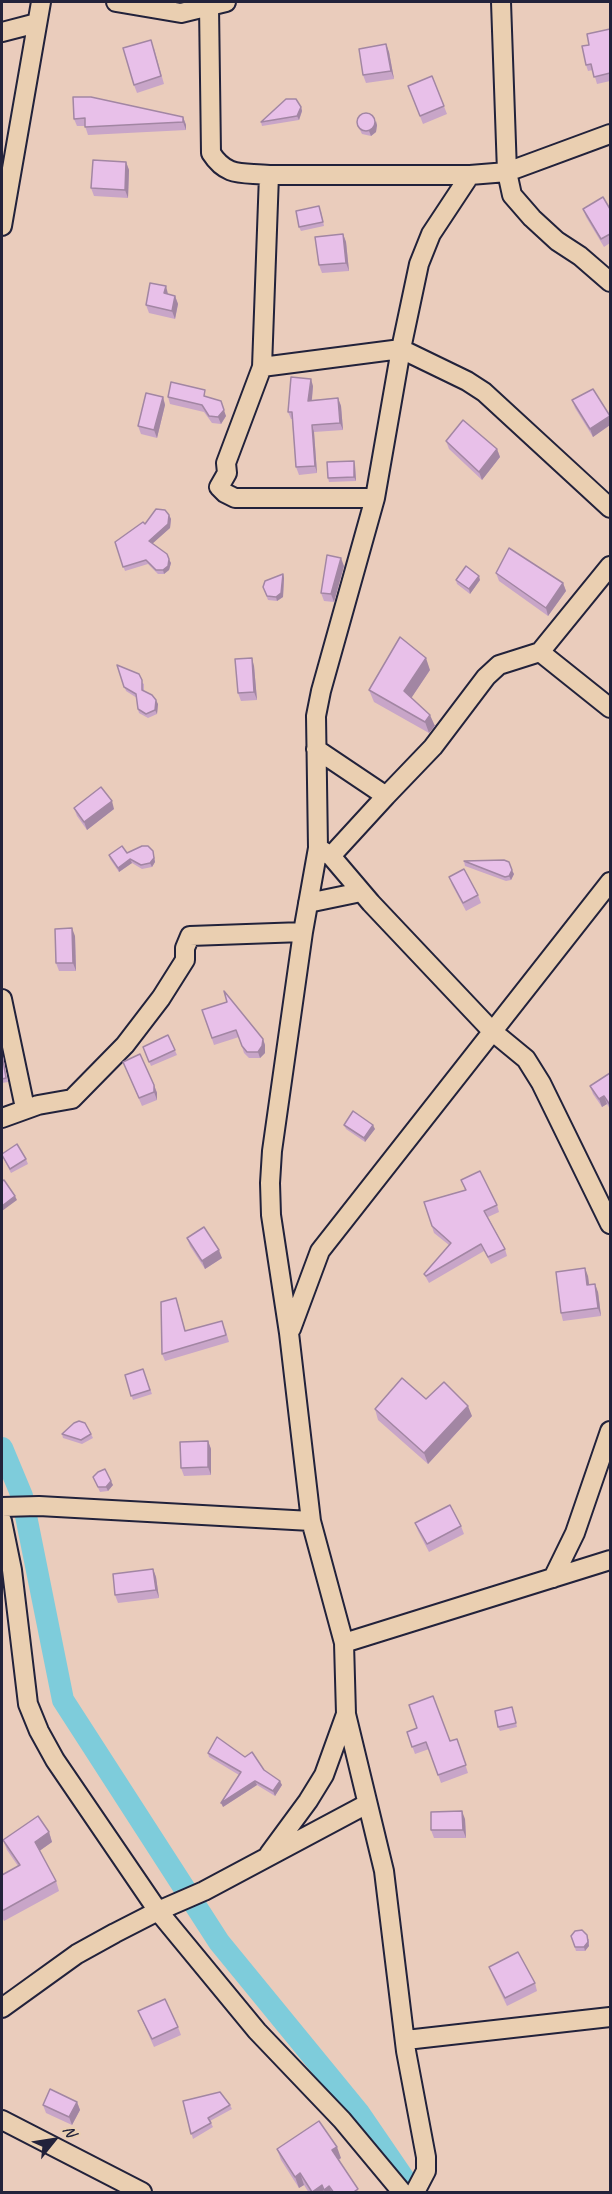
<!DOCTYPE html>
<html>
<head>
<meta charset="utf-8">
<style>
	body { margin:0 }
	#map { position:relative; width:612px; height:2194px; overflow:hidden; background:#eaccbc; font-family:Caveat,sans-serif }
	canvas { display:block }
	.frame { position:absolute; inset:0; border:3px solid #22223b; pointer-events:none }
	.north { position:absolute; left:24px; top:2110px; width:60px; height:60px; -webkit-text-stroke:4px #eacfb1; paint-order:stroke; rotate:60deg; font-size:16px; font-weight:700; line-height:24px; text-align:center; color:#22223b }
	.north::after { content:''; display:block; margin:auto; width:21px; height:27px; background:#22223b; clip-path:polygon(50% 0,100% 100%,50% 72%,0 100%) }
</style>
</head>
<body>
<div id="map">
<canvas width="612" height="2194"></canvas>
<div class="frame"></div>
<div class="north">N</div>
</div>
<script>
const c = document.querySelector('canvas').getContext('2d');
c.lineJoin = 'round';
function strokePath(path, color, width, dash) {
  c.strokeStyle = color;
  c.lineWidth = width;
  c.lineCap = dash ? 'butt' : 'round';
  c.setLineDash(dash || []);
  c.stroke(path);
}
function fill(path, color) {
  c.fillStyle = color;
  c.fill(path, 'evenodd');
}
const canal = new Path2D(`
	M2,1448L22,1496L63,1700L219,1942L359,2113L413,2192`);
const minor = new Path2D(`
	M116,2L181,13L226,2
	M209,6L211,153C227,178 243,172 269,175L262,367L226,463L227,473L219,487L225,493L235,498H375
	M2,32L37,23
	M610,134L507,172L512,195L532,218L557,241L580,256L610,282
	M269,175H470
	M2,226L41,2
	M262,367L401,349L467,381L484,392L610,508
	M610,566L540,652L610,708
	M316,749L386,796L433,747L486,677L499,665L540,652
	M318,848L331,856L371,903L492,1031L526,1059L541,1083L610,1224
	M331,856L386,796
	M308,903L361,892
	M2,999L25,1108
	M2,1118L38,1105L72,1099L125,1045L161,998L185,960V948L190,936L303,932
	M291,1329L320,1251L610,882
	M2,1507L39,1506L311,1521
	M2,1521L12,1570L28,1704L39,1731L55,1760L158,1911L257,2031L342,2120L402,2192
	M553,1578L575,1533L610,1431
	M344,1643L610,1560
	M269,1854L308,1801L324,1775L346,1714
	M2,2008L77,1954L115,1933L158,1911L204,1891L367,1804
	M406,2040L610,2017
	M2,2120L142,2192
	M415,2192L426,2171V2157L406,2051L384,1871L346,1714L344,1643L311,1521L289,1333L271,1215L270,1183L272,1151L303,932L318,848L316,716L321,691L375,498L401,349L419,264L431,234L470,175L507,172L501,2`);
const wall = new Path2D(`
	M610,29V81L597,84L593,70L588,71L586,65L589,45Z
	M386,44L389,52L394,79L366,83L363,75Z
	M154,48L164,84L137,93L134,85Z
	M432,76L447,114L423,124L408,86Z
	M301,107L302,111L299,120L262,126L261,122Z
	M183,117L186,125V130L88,135L85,126H77L74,119Z
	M357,124L377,125L376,132L371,136L362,134Z
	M126,162L129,170L128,198L94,196L91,188Z
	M583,209H610V243L604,247L586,217Z
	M321,211L324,226L301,231L299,227Z
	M343,234L346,242L349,271L322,273L319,265Z
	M168,294L175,296L178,304L175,319L149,313L146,305Z
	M313,386L312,400L338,398L341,406L343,430L314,432L317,473L299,475L296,467L292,419H291L288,412Z
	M163,397L165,405L157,438L141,434L138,426Z
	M168,397H207L226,416L221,424L212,423L204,412L170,404Z
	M572,400L610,417V425L593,437L575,408Z
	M446,441L497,449L500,457L482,480L449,449Z
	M355,465L356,481L329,482L328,478Z
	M169,515L171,519L170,528L152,543L171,563L169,570L164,574H158L148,564L125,571L115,542L145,524Z
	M344,566L334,602L324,601L321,593Z
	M496,573L563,583L566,591L548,616L499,581Z
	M283,574L284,578L283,597L277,601L268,600L263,587Z
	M456,580H480L470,594L457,584Z
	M117,665L144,684V691L158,704L157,714L148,718L139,713L138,709L137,698L126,691Z
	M254,666L257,700L241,701L238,693Z
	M430,670L411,698L435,726L429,733L374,702L369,690Z
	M74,808L114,809L87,830L77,816Z
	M153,851L155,862L152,867L142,869L132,863L119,872L110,859L109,855L127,853Z
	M464,861L514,874L511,880L506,881L465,866Z
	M449,877L478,895L481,903L466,911L452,885Z
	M75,936L76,971H59L56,963Z
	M202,1010L263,1039L265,1045V1053L260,1058H249L244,1053L239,1037L214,1045Z
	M168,1035L177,1055L151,1066L143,1047Z
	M2,1052L8,1082L2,1083Z
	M123,1062L154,1085L157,1093V1100L142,1106Z
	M610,1073V1109L607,1104L602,1107L593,1094L590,1086Z
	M344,1125L375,1129L365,1142L346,1129Z
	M2,1156L26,1159L28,1164L11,1173Z
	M461,1180L497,1205L499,1212L488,1217L505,1249L507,1256L491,1264L484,1251L429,1283L424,1274L449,1245L434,1233L424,1202L465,1190Z
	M187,1238L222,1258L205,1269L190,1246Z
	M588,1276L589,1284L598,1292L601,1316L563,1321L561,1313Z
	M178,1304L185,1331L225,1328L229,1342L165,1361L162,1354Z
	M143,1369L152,1394L133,1400L125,1375Z
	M426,1399L472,1416L428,1464L378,1420L375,1409Z
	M62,1434H91L93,1438L82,1444L63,1438Z
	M208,1441L211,1449V1475L184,1476L181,1468Z
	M93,1477L113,1485L108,1491L100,1492Z
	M415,1523L461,1526L464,1534L429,1552L418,1531Z
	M153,1569L156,1577L159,1598L118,1603L115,1595Z
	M513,1711L517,1727L500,1731L498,1727Z
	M417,1728L450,1741L457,1739L468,1773L441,1783L429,1749L415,1754L407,1732Z
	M208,1753L264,1770L282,1785L275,1796L257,1785L223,1807L239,1775L209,1757Z
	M465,1819L466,1838H434L431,1830Z
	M49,1832L52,1842L39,1851L56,1881L59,1891L4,1921L2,1917V1875L18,1866L7,1850L3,1840Z
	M571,1936L589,1939V1946L585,1951H576Z
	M489,1967L535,1983L537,1991L507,2006L492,1975Z
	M138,2011L178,2027L181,2035L154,2047Z
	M183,2101L230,2105L232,2109L210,2121L213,2127L193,2139Z
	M77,2102L80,2110L72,2125L46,2113L43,2105Z
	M277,2149L341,2158L339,2160L359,2193H309L304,2185L299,2188L281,2160Z`);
const shadedWall = new Path2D(`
	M386,44L389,52L394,79L391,71Z
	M301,107L302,111L299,120L297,116Z
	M183,117L186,125V130L183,122Z
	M376,121L377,125L376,132L371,136L369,131Z
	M126,162L129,170L128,198L125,190Z
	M343,234L346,242L349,271L346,263Z
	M166,286L168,294L164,293Z
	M175,296L178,304L175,319L172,311Z
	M311,379L313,386L311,408L308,401Z
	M163,397L165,405L157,438L154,430Z
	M338,398L341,406L343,430L340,423Z
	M224,410L226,416L221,424L218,417Z
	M610,416V425L593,437L590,429Z
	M312,425L314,432L317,473L315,466Z
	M497,449L500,457L482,480L479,472Z
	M354,461L355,465L356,481L354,477Z
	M169,515L171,519L170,528L151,545L149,541Z
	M341,558L344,566L334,602L331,594Z
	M169,559L171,563L169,570L164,574L163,570Z
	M283,574L284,578L283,597L277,601L276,597Z
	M479,576L480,580L470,594L469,589Z
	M563,583L566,591L548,616L546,608Z
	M252,658L254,666L257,700L254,692Z
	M426,658L430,670L408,703L404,691Z
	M156,700L158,704L157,714L155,710Z
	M430,715L435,726L429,733L425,722Z
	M112,801L114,809L87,830L84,822Z
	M153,851L155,862L152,867L150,863Z
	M130,859L132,863L119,872L118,868Z
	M512,870L514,874L511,880L509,876Z
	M72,928L75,936L76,971L73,963Z
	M263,1039L265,1045V1053L260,1058L258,1052Z
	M154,1085L157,1093V1100L154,1092Z
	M604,1096L607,1104L602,1107L599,1099Z
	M373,1125L375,1129L365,1142L364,1138Z
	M15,1196L17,1200L2,1211V1206Z
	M219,1250L222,1258L205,1269L202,1261Z
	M585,1268L588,1276L590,1293L587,1285Z
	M595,1284L598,1292L601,1316L598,1308Z
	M468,1406L472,1416L428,1464L424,1453Z
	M208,1441L211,1449V1475L208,1467Z
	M111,1481L113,1485L108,1491L106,1487Z
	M153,1569L156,1577L159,1598L156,1590Z
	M255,1781L257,1785L223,1807L221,1803Z
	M280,1781L282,1785L275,1796L273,1791Z
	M462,1811L465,1819L466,1838L463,1830Z
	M49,1832L52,1842L38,1852L35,1842Z
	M587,1935L589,1946L585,1951L584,1947Z
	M77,2102L80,2110L72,2125L69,2117Z
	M337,2147L341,2158L336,2161L332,2150Z
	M300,2173L304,2185L299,2188L295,2177Z
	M322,2185L324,2193H312V2192Z
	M329,2186L332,2193H325L324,2190Z`);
const building = new Path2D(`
	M610,29V73L594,77L591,64L586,65L582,46L589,45L587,34Z
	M151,40L161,76L134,85L123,48Z
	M386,44L391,71L363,75L359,49Z
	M432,76L444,106L420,116L408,86Z
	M73,97H91L183,117V122L85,127V118L74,119Z
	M286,99H296L301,107L297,116L261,122Z
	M357 122a9 9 0 1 1 18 0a9 9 0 1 1-18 0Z
	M93,160L126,162L125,190L91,188Z
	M603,197L610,209V234L601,239L583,209Z
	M319,206L323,222L299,227L296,211Z
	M343,234L346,263L319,265L315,237Z
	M150,283L166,286L164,293L175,296L172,311L146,305Z
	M291,377L311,379L308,401L338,398L340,423L312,425L315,466L296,467L292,412H288Z
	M171,382L205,390L204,396L221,401L224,410L218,417L209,416L202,405L168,397Z
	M593,389L610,416L590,429L572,400Z
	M146,393L163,397L154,430L138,426Z
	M463,420L497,449L479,472L446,441Z
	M354,461V477L328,478L327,462Z
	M156,509L165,510L169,515L168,524L149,541L167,554L169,559L168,566L163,570H156L146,560L123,567L115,542L143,522L145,524Z
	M509,548L563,583L546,608L496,573Z
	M327,555L341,558L331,594L321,593Z
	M466,566L479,576L469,589L456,580Z
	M283,574L281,593L276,597L267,596L263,587L265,581Z
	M400,637L426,658L404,691L430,715L425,722L369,690Z
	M252,658L254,692L238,693L235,659Z
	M117,665L139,674L142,680V690L152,695L156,700L155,710L146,714L138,709L136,694L124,687Z
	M101,787L112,801L84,822L74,808Z
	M122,846L127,853L142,846H148L153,851L154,858L150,863L141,865L130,859L118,868L109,855Z
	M504,860L509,862L512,870L509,876L505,877L464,861Z
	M464,869L478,895L463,903L449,877Z
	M72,928L73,963H56L55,929Z
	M224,991L263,1039L262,1046L258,1052H247L242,1046L236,1030L212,1038L202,1010L227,1002Z
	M168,1035L175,1050L149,1062L143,1047Z
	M2,1054L6,1078L2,1079Z
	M140,1054L154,1085V1092L139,1098L123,1062Z
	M610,1073V1105L604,1096L599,1099L590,1086Z
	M353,1111L373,1125L364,1138L344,1125Z
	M17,1144L26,1159L10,1169L2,1155V1154Z
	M480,1171L497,1205L484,1211L505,1249L488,1257L481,1244L426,1276L424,1274L451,1243L432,1226L424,1202L466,1190L461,1180Z
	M4,1180L15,1196L2,1206V1181Z
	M204,1227L219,1250L202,1261L187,1238Z
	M585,1268L587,1285L595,1284L598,1308L561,1313L556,1272Z
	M176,1298L185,1331L222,1321L226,1335L162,1354L161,1302Z
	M143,1369L150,1390L131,1396L125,1375Z
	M402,1378L426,1399L444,1382L468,1406L424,1453L375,1409Z
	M79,1421L85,1423L91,1434L81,1440L62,1434L74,1423Z
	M208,1441V1467L181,1468L180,1442Z
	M105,1469L111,1481L106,1487H98L93,1477L98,1472Z
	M450,1505L461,1526L427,1544L415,1523Z
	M153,1569L156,1590L115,1595L113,1574Z
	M433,1696L450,1741L457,1739L466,1765L438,1775L426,1742L412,1747L407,1732L417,1728L409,1705Z
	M512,1707L516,1723L498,1727L495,1711Z
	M217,1737L245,1757L252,1752L264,1770L280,1781L273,1791L255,1781L221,1803L241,1772L208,1753Z
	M462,1811L463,1830H431V1812Z
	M38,1816L49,1832L35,1842L56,1881L2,1911V1875L20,1865L3,1840Z
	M582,1930L587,1935L588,1942L584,1947H575L571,1936L575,1931Z
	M518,1952L535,1983L505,1998L489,1967Z
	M165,1999L178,2027L152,2039L138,2011Z
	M50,2089L77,2102L69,2117L43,2105Z
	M220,2092L230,2105L208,2118L211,2123L191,2134L183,2101Z
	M319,2121L337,2147L332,2150L358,2189L352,2193H334L329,2186L324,2190L322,2185L312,2192L300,2173L295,2177L277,2149Z`);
strokePath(canal, '#7eccdb', 22);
strokePath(minor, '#22223b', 22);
strokePath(minor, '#eacfb1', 18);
fill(wall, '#c8a5c8');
fill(shadedWall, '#a286a3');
fill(building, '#e8c0e9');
strokePath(building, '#a286a3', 1.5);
</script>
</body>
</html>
